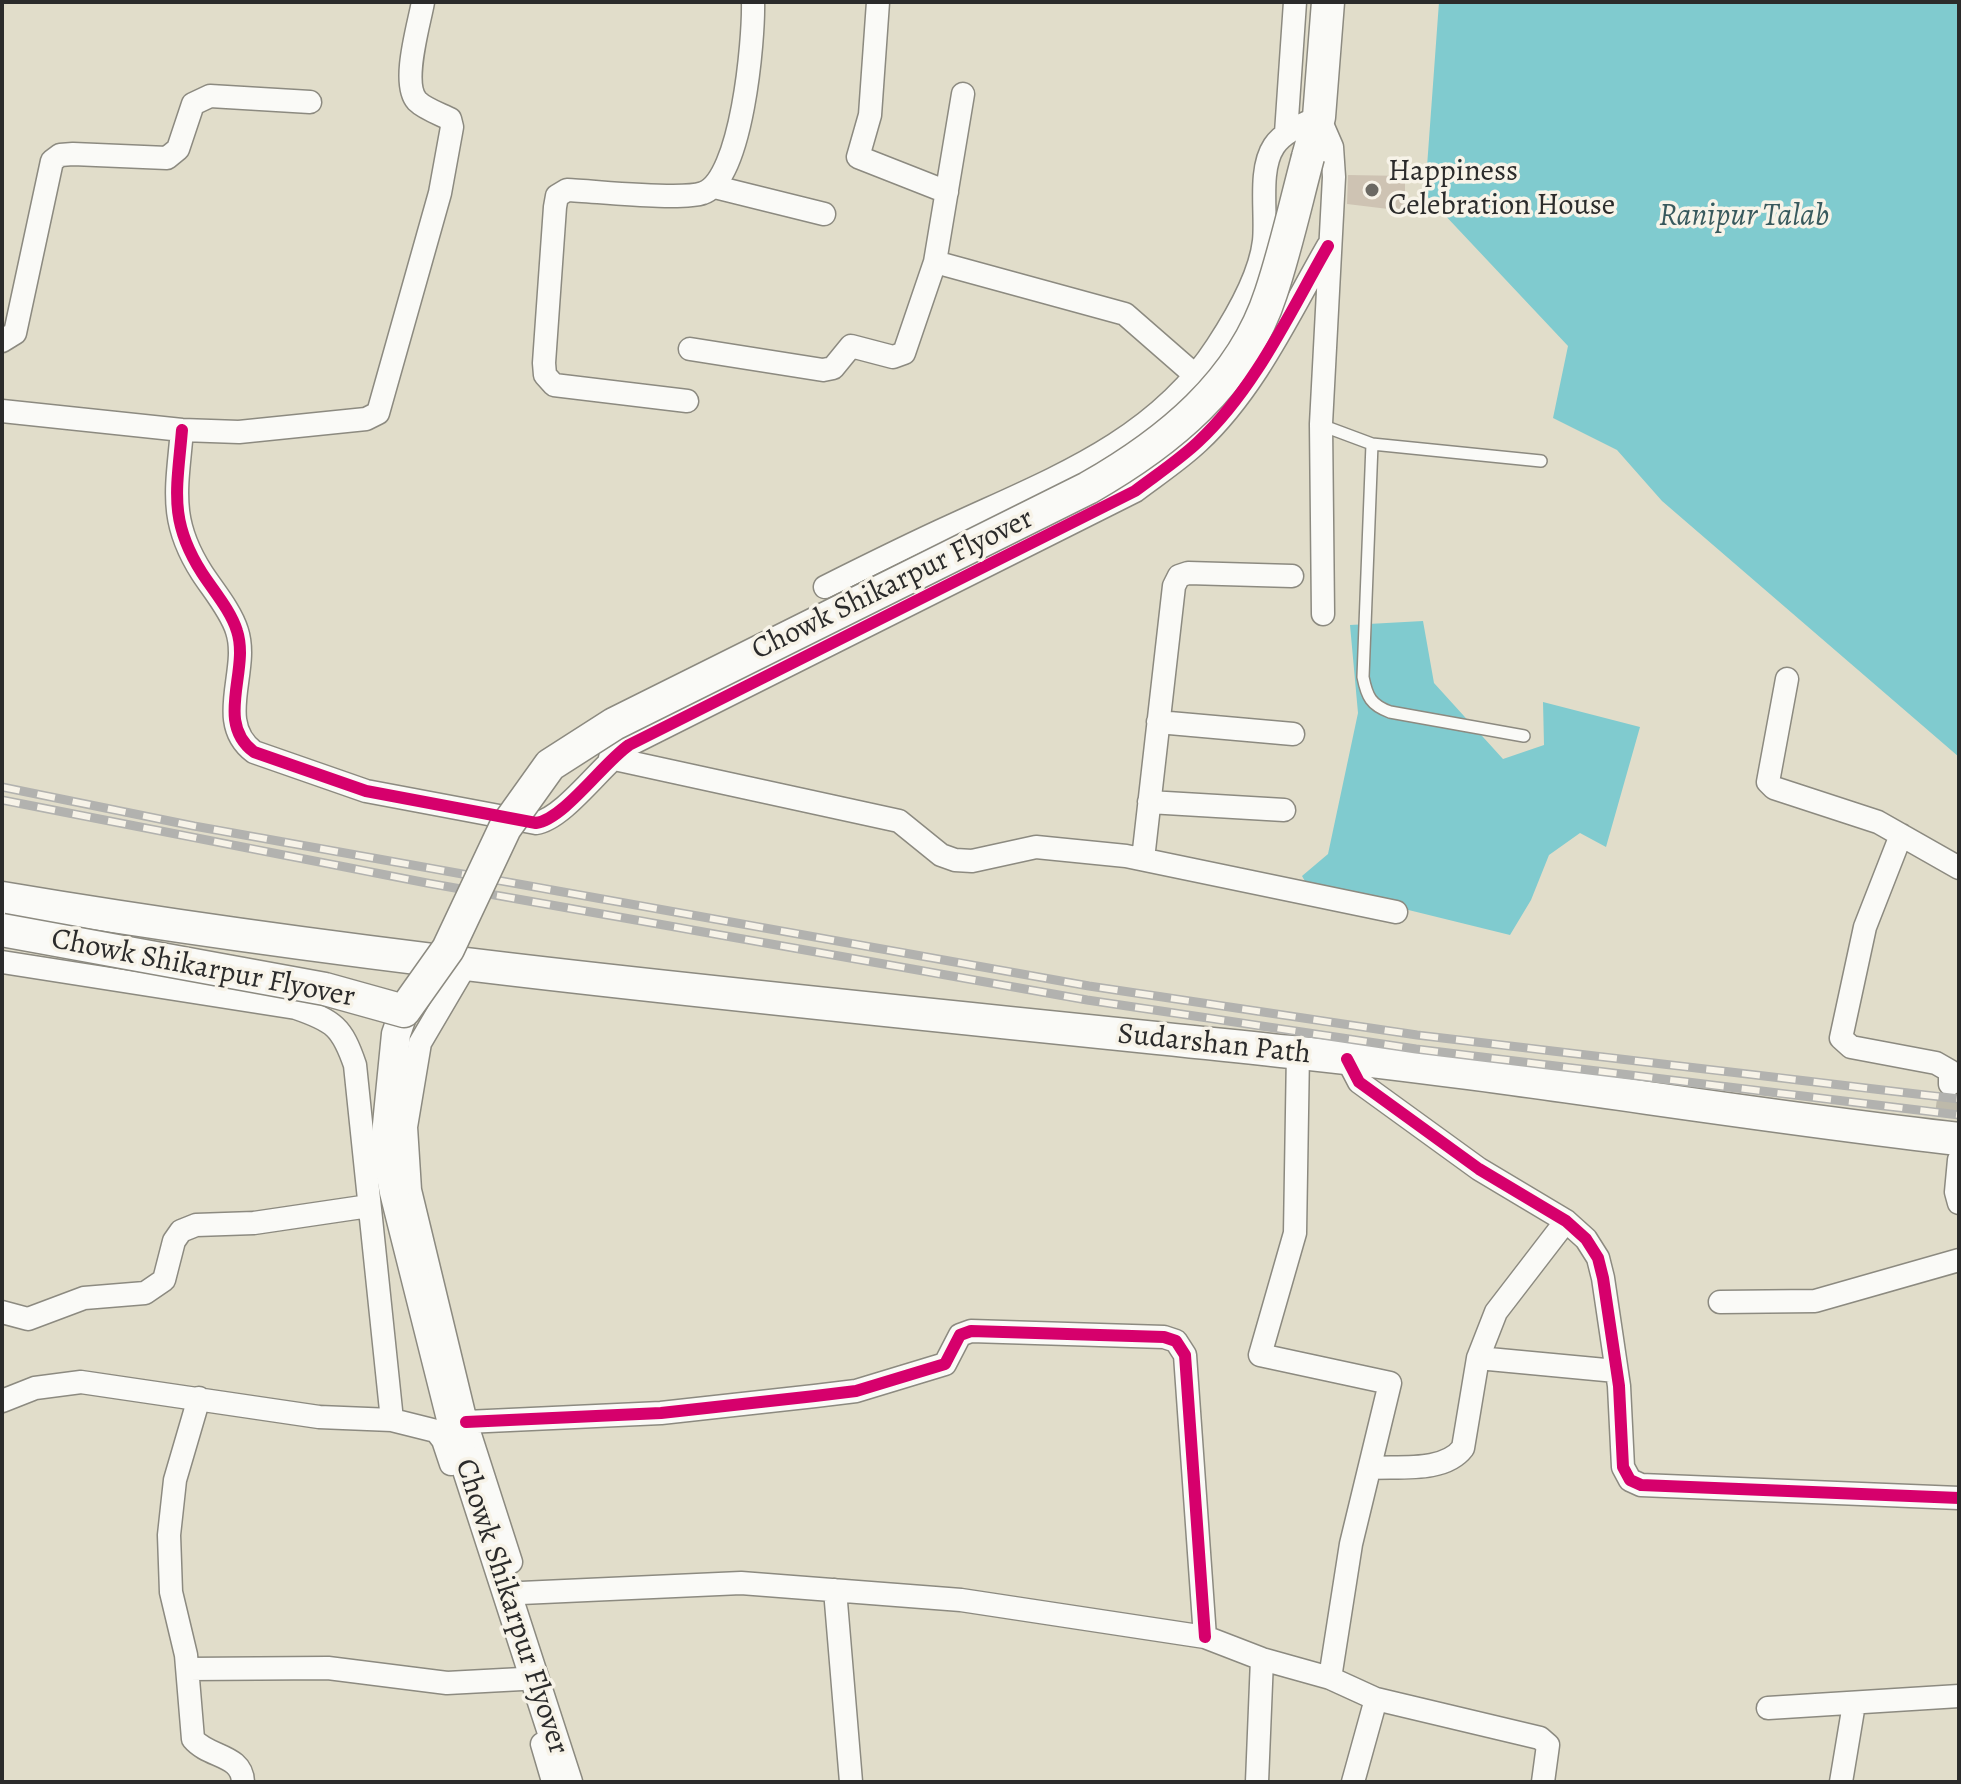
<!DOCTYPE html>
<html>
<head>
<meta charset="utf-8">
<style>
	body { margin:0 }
	#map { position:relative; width:1961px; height:1784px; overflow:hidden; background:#e1ddca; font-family:Alegreya,serif }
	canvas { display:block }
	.frame { position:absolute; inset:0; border:4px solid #2b2b2b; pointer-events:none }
</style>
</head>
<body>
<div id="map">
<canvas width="1961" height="1784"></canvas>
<div class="frame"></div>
</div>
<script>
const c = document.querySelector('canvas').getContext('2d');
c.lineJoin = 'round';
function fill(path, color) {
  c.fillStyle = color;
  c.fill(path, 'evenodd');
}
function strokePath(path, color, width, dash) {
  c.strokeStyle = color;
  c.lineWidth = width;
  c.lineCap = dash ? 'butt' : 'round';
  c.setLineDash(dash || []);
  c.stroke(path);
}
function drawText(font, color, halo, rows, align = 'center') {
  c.font = font + ' Alegreya,serif';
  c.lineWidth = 7;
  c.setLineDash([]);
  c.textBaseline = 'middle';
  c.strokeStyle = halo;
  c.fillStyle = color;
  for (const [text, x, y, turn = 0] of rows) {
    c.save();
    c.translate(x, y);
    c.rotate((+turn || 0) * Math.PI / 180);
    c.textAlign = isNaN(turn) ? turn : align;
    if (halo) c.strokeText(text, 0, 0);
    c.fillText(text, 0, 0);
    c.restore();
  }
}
const water = new Path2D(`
	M1439,2H1959V757L1662,501L1617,450L1553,418L1568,346L1425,194Z
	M1423,621L1434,683L1503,759L1544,745L1543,702L1640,727L1606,847L1580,833L1549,855L1531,900L1510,935L1307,885L1302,876L1328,854L1358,713L1350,625Z`);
const building = new Path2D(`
	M1348,175L1405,176V211L1347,204Z`);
const minorTunnel = new Path2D(`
	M1946,1115L1950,1084`);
const service = new Path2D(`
	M1321,425L1372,444L1541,461
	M1372,444L1363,677C1367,697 1371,705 1390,712L1524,736`);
const minor = new Path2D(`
	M878,2L870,115L858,157L947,192
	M1286,133L1295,2
	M715,187L824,214
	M935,262L1125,314L1196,376
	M2,341L15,333L52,161L60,155L73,154L167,158L178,149L193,104L210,96L310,102
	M690,349L823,370L833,368L851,346L893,357L904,353L935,262L963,94
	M687,401L554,385L545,375L544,363L555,207L557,196L567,190C595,191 681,201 703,193C742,180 754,39 753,2
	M2,411L182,430L239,432L366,419L378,413L440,193L452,127L450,119C440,114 425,109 417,101C401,83 419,25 423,2
	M182,430C177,489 168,520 202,573C213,590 231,611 237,631C250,671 214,722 254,752L366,791L536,823C564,819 603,763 629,745L1135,491C1156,475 1179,460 1198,442C1255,389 1290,312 1328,246
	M825,587C867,566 909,545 951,526C1050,480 1155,442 1217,346C1236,317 1260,276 1264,241C1267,214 1258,170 1274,146C1284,131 1304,124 1319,117L1332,147L1334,177L1321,424L1323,614
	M1787,679L1768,782L1774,788L1878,822L1959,868
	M1158,722L1293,734
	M610,758L899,821L941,855L955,860L972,861L1036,847L1126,856L1396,912
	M1149,802L1284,810
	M1901,835L1865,927L1841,1038L1851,1047L1936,1063L1950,1071V1084
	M1143,859L1174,586L1179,576L1188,573L1292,576
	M2,962L296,1008C334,1021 342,1027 355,1065L392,1420
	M467,963L420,1043L406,1127L410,1190L466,1422L511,1562
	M1298,1052L1295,1233L1260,1355L1390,1383L1351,1544L1330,1678
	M1347,1059L1359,1082L1479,1169L1566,1221L1586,1239L1598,1258L1603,1278L1619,1386L1623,1467L1630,1480L1641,1485L1959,1498
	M1959,1160L1956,1192L1959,1203
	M1720,1302L1815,1301L1959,1260
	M2,1312L28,1319L84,1298L145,1293L164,1280L174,1241L181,1231L196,1225L254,1223L369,1206
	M1478,1358L1616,1371
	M199,1398L175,1480L169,1535L171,1592L186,1655L193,1739C209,1758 242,1754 243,1782
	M2,1401L35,1388L81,1382L319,1417L392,1420L436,1431L443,1440L451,1464
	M466,1422L661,1413L815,1396L856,1391L945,1364L960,1335L971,1331L1164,1337L1176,1341L1185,1355L1205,1637
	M1370,1468C1399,1466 1444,1473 1463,1448L1478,1358L1496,1312L1566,1221
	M835,1590L851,1782
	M521,1593L741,1583L961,1600L1205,1637L1262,1659L1330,1678L1376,1699L1353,1782
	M188,1669L328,1668L447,1683L522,1679
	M1376,1699L1540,1738L1548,1745L1543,1782
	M1768,1708L1959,1696
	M542,1744L552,1778
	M1257,1782L1262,1659
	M1841,1782L1854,1704`);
const tertiary = new Path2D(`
	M404,1011L396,1034L385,1145L394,1192L453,1427L568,1782`);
const secondary = new Path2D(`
	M1308,157L1319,117L1328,2
	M2,898C429,970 861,1006 1291,1052C1514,1075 1736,1114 1959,1139`);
const rail = new Path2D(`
	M2,787L194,826L1089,986L1417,1035L1959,1099
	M2,800L427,883L1087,1000L1416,1049L1959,1115`);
const secondaryBridge = new Path2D(`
	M2,930L325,989L404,1011L448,949L505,828L550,765L614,724L1088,488C1167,443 1242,383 1271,293C1286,248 1296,202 1308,157`);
const cycleway = new Path2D(`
	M182,430C177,489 168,520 202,573C213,590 231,611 237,631C250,671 214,722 254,752L366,791L536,823C564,819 603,763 629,745L1135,491C1156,475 1179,460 1198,442C1255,389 1290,312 1328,246
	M1347,1059L1359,1082L1479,1169L1566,1221L1586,1239L1598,1258L1603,1278L1619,1386L1623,1467L1630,1480L1641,1485L1959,1498
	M466,1422L661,1413L815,1396L856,1391L945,1364L960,1335L971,1331L1164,1337L1176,1341L1185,1355L1205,1637`);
const markers = [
	[1372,190,8,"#6b6963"]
];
const poiNames = [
	["Happiness",1388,173],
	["Celebration House",1388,207]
];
const streetNames = [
	["Chowk Shikarpur Flyover",893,585,-26],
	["Chowk Shikarpur Flyover",203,969,11],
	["Sudarshan Path",1214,1045,6],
	["Chowk Shikarpur Flyover",511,1607,72]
];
const waterNames = [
	["Ranipur Talab",1744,217]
];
fill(water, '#80cbcf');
fill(building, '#cec3b3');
strokePath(minorTunnel, '#bdb9aa', 22, [22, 11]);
strokePath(service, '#8c8a80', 14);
strokePath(minor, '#8c8a80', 25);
strokePath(tertiary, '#8c8a80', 31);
strokePath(secondary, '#8c8a80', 35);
strokePath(service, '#fafaf7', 11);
strokePath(minor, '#fafaf7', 22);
strokePath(tertiary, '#fafaf7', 28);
strokePath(secondary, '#fafaf7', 32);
strokePath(rail, '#b2b2af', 9);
strokePath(rail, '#f7f3e8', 6, [18]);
strokePath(secondaryBridge, '#8c8a80', 35, []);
strokePath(secondaryBridge, '#fafaf7', 32);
strokePath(cycleway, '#d6006c', 12);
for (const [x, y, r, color] of markers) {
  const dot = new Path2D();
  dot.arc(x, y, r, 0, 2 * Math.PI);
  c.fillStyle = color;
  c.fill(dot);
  strokePath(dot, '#f7f3e8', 3);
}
drawText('30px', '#2b2b2b', '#f7f3e8', poiNames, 'left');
drawText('30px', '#2b2b2b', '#f7f3e8', streetNames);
drawText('italic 32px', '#38595d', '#f7f3e8', waterNames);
</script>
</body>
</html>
